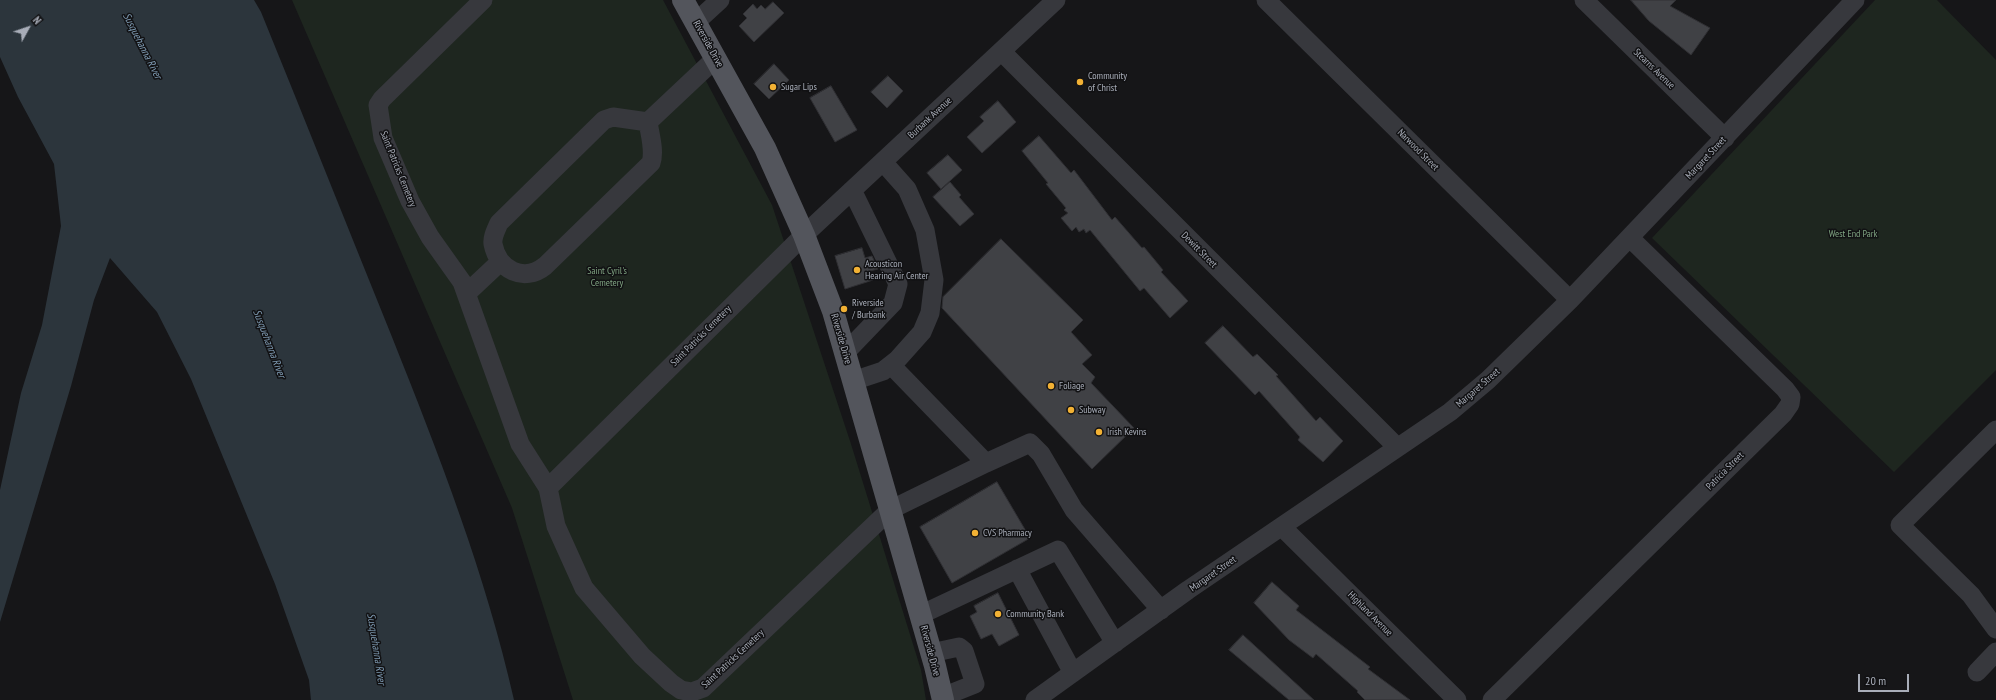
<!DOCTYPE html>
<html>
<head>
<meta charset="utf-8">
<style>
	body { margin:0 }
	#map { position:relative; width:1996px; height:700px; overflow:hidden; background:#161618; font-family:"PT Sans Narrow",sans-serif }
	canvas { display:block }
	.north { position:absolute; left:8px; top:8px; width:40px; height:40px; -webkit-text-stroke:3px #111113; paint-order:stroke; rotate:50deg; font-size:11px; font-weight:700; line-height:16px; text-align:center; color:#a8adb8 }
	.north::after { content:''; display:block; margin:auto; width:14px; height:18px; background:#a8adb8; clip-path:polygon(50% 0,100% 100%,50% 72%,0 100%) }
	.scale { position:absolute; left:1858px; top:674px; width:51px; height:18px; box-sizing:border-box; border:2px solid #a8adb8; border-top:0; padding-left:5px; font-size:12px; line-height:14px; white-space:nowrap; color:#a8adb8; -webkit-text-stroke:3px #111113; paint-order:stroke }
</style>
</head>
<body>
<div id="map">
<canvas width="1996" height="700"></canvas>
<div class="north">N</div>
<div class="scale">20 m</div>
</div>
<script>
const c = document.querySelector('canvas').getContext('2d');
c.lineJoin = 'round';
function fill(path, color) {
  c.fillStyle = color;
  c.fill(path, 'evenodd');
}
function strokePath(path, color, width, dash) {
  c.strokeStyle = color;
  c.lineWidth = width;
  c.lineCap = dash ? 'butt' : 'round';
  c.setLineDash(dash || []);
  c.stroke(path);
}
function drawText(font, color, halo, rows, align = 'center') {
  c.font = font + ' "PT Sans Narrow",sans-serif';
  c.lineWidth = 3;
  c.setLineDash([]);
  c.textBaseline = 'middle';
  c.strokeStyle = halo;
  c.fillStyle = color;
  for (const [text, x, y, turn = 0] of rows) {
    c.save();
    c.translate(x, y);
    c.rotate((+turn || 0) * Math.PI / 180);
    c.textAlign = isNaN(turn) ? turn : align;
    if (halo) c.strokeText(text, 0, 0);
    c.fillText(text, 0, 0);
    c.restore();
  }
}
const green = new Path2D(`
	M292,0H663L772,205L851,444L921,670L926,700H573L512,508Z
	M1875,0H1937L1996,60V370L1894,472L1652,238Z`);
const water = new Path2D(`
	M0,0H254L261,12C305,120 348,228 392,337C439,455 486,575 514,700H311L309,680L275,584L191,379L157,312L110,258L94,300L71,386L0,622V490L21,393L42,325L61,226L54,164L18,97L0,57Z`);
const building = new Path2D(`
	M1631,0H1676L1670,6L1710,28L1691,55L1649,21Z
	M773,2L784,13L754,42L739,26L747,18L743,14L753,4L757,9L761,5L765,9Z
	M774,64L789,80L769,99L754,84Z
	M888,76L903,91L887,108L871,92Z
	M831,86L857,130L835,142L810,98Z
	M998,101L1016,122L982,153L967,137L984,121L980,117Z
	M1039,136L1071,173L1074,170L1112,220L1115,217L1142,248L1144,247L1163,270L1161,272L1188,301L1170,318L1144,288L1140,291L1090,230L1086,233L1084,229L1079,232L1076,227L1072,231L1061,218L1068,213L1064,210L1066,208L1046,184L1048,183L1022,151Z
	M948,155L962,170L941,189L927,173Z
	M950,182L961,195L959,197L974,214L960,226L933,197Z
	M1001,239L1083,320L1071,332L1092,355L1082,364L1095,377L1091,383L1134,428L1092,469L942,308L943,297Z
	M862,248L865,258L872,256L878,269L870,271L873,280L845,289L835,256Z
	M1223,326L1253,357L1257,354L1278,375L1276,376L1316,421L1320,417L1343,441L1323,462L1298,440L1300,437L1259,391L1255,395L1205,343Z
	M997,482L1030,538L952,583L920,527Z
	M1272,582L1299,606L1296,610L1370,667L1368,669L1410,700H1365L1357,692L1358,691L1316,654L1313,658L1289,640L1254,603Z
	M998,593L1019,635L999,646L992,634L981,639L970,616L977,612L974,606Z
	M1243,635L1314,700H1289L1229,650Z`);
const minor = new Path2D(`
	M483,0L382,99L378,105L383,138L410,201L430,237L462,282L520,444L548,488L556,526L584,588L642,656L671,683L681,690L692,692L703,688L890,510L986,463L891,365
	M1266,0L1570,300
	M1584,0L1725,138
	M696,22L720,0
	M1002,52L1397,447
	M613,117L648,122C650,135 655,151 651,163L545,266C524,283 498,270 493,244C492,237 496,230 499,223L604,120Z
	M648,122L716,58
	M467,293L500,262
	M845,353L893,303L898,284L852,190
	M853,381L883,371L897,360L922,332L930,313L934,280L925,230L907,189L883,162
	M1996,430L1900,525L1971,595L1996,629
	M986,463L1030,443L1041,454L1074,510L1161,610
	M548,488L804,235L1056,0
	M1282,527L1457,700
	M1017,569L1073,673
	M920,615L1058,550L1115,643
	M931,653L959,647L964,651L975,684L942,697
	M1977,672L1996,652
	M1035,700L1188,590L1450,412L1488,380L1570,300L1855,0
	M1492,700L1783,414L1790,404L1791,397L1785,389L1630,238`);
const major = new Path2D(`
	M683,0L765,148L804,235L833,311L935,666L943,700`);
const markers = [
	[1080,82,4,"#f2b134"],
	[773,87,4,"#f2b134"],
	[857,270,4,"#f2b134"],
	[844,309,4,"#f2b134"],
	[1051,386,4,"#f2b134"],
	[1071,410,4,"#f2b134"],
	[1099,432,4,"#f2b134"],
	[975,533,4,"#f2b134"],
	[998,614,4,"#f2b134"]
];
const streetNames = [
	["Riverside Drive",708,44,61],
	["Stearns Avenue",1654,69,44],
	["Burbank Avenue",930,118,-43],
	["Narwood Street",1418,150,45],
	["Margaret Street",1706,158,-47],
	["Saint Patricks Cemetery",398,169,68],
	["Dewitt Street",1199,250,45],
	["Saint Patricks Cemetery",701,336,-45],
	["Riverside Drive",841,339,74],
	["Margaret Street",1478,388,-41],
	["Patricia Street",1725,471,-45],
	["Margaret Street",1213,574,-35],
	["Highland Avenue",1370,614,45],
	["Riverside Drive",930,651,75],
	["Saint Patricks Cemetery",733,659,-43]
];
const poiNames = [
	["Community",1088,76],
	["of Christ",1088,88],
	["Sugar Lips",781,87],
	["Acousticon",865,264],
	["Hearing Air Center",865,276],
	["Riverside",852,303],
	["/ Burbank",852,315],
	["Foliage",1059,386],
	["Subway",1079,410],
	["Irish Kevins",1107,432],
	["CVS Pharmacy",983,533],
	["Community Bank",1006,614]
];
const parkNames = [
	["West End Park",1853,234],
	["Saint Cyril's",607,271],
	["Cemetery",607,283]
];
const waterNames = [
	["Susquehanna River",142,46,63],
	["Susquehanna River",269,344,69],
	["Susquehanna River",376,649,81]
];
fill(green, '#1e261f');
fill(water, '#2c353c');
fill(building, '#404145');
strokePath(building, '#303034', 1);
strokePath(minor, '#37383d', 19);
strokePath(major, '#53555c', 22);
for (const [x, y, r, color] of markers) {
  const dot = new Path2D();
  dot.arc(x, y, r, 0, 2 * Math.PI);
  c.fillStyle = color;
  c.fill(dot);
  strokePath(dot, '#111113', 1.5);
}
drawText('10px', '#a8adb8', '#111113', streetNames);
drawText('10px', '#a8adb8', '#111113', poiNames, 'left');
drawText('10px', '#7fa381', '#111113', parkNames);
drawText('italic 11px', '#7f9bb3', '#111113', waterNames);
</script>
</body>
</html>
